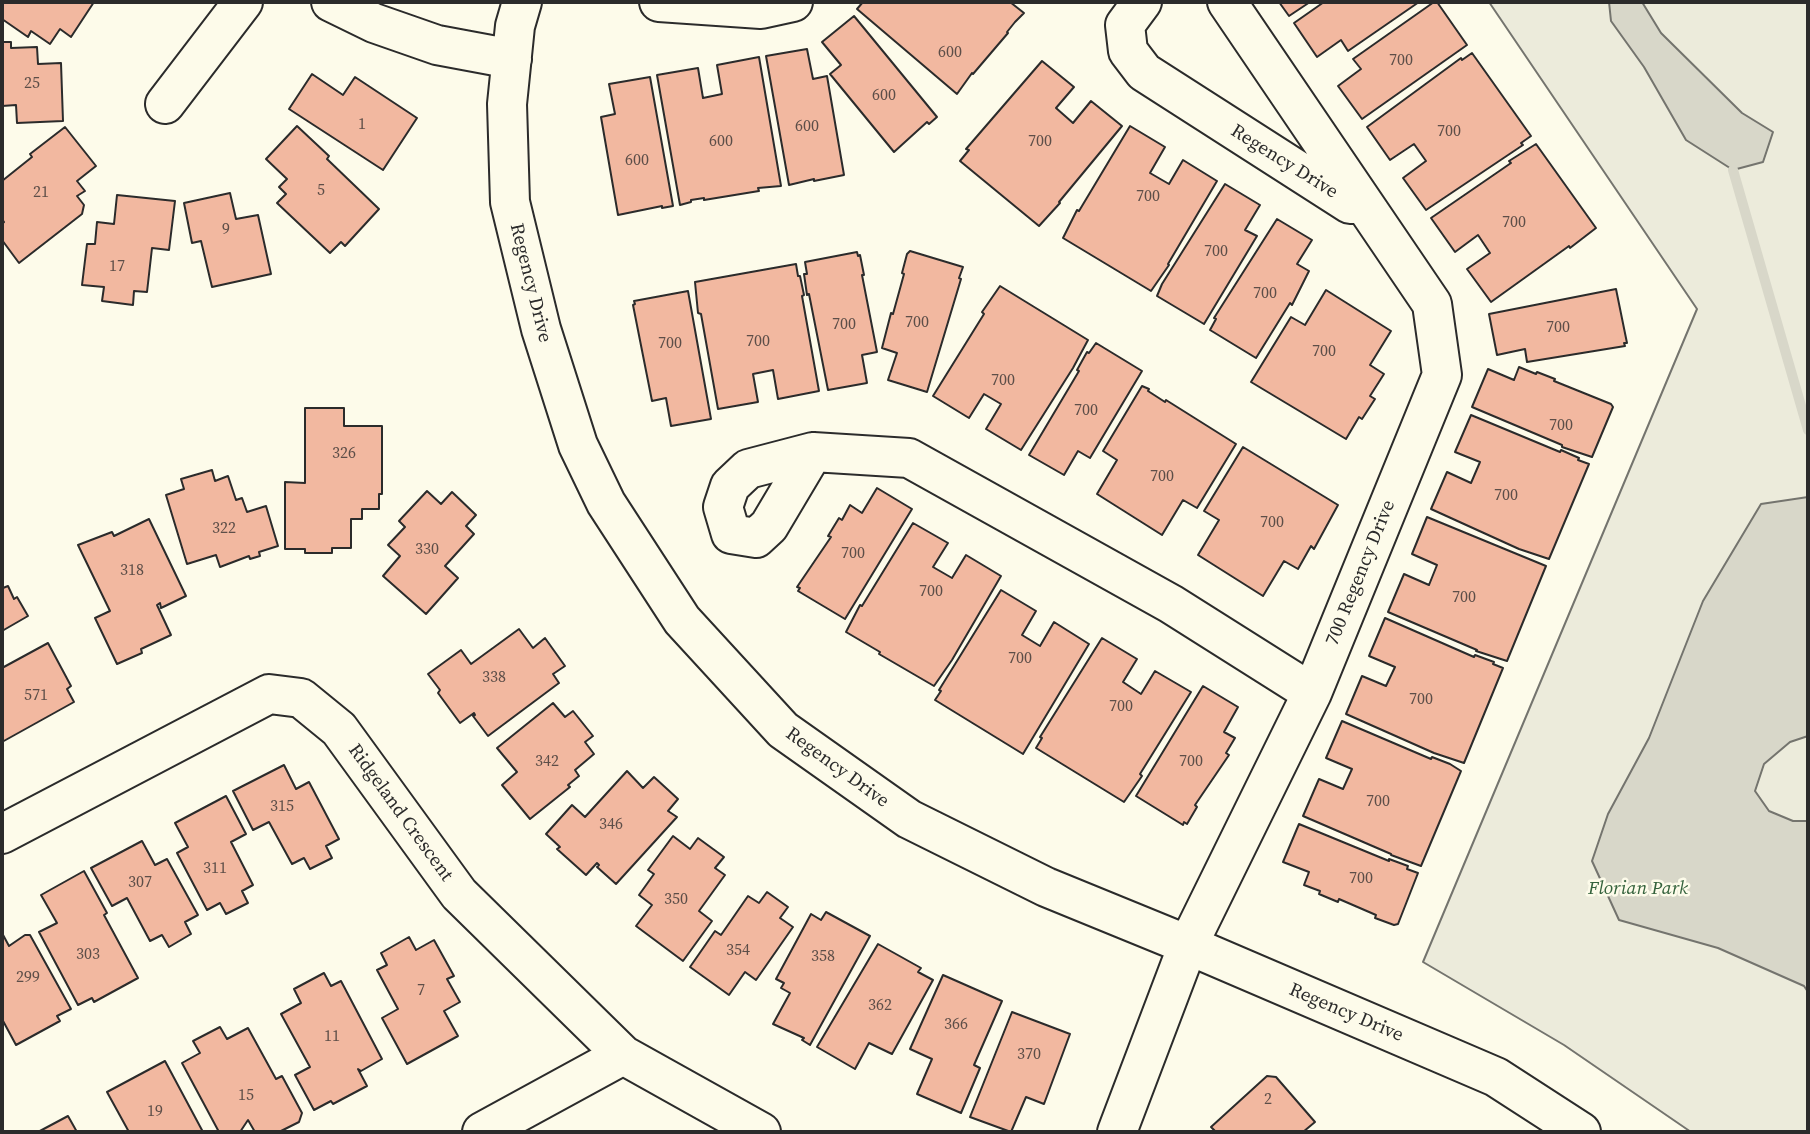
<!DOCTYPE html>
<html>
<head>
<meta charset="utf-8">
<style>
	body { margin:0 }
	#map { position:relative; width:1810px; height:1134px; overflow:hidden; background:#fdfbea; font-family:"Source Serif 4",serif }
	canvas { display:block }
	.frame { position:absolute; inset:0; border:4px solid #2b2b2b; pointer-events:none }
</style>
</head>
<body>
<div id="map">
<canvas width="1810" height="1134"></canvas>
<div class="frame"></div>
</div>
<script>
const c = document.querySelector('canvas').getContext('2d');
c.lineJoin = 'round';
function fill(path, color) {
  c.fillStyle = color;
  c.fill(path, 'evenodd');
}
function strokePath(path, color, width, dash) {
  c.strokeStyle = color;
  c.lineWidth = width;
  c.lineCap = dash ? 'butt' : 'round';
  c.setLineDash(dash || []);
  c.stroke(path);
}
function drawText(font, color, halo, rows, align = 'center') {
  c.font = font + ' "Source Serif 4",serif';
  c.lineWidth = 5;
  c.setLineDash([]);
  c.textBaseline = 'middle';
  c.strokeStyle = halo;
  c.fillStyle = color;
  for (const [text, x, y, turn = 0] of rows) {
    c.save();
    c.translate(x, y);
    c.rotate((+turn || 0) * Math.PI / 180);
    c.textAlign = isNaN(turn) ? turn : align;
    if (halo) c.strokeText(text, 0, 0);
    c.fillText(text, 0, 0);
    c.restore();
  }
}
const green = new Path2D(`
	M1489,2H1808V1132H1691L1564,1045L1423,962L1697,309Z`);
const water = new Path2D(`
	M1609,2H1642L1661,33L1742,113L1773,132L1763,162L1733,170L1686,140L1644,67L1611,21Z
	M1808,497V736L1790,742L1764,764L1755,791L1769,811L1793,821H1808V992L1804,986L1718,948L1619,920L1592,861L1608,814L1649,738L1703,601L1761,504Z`);
const stream = new Path2D(`
	M1733,170L1808,430`);
const building = new Path2D(`
	M2,2H94L71,37L60,29L50,44L31,31L28,37L2,19Z
	M863,2H1010L1024,13L1015,22L1007,32L1008,33L973,74L972,73L957,94L857,9Z
	M1279,2H1310L1289,16Z
	M1324,2H1419L1348,51L1341,40L1317,57L1294,23Z
	M1434,2H1437L1467,45L1362,119L1338,86L1361,69L1353,59Z
	M854,16L937,117L929,124L927,122L894,152L830,74L841,65L822,42Z
	M2,42H11V48L37,47L38,64L61,63L63,121L17,123L16,105L2,106Z
	M807,49L813,79L827,76L844,175L814,181V179L789,185L766,56Z
	M1472,53L1531,136L1521,143L1523,145L1426,210L1403,178L1426,161L1414,144L1390,160L1367,127L1461,58L1462,60Z
	M759,57L781,186L758,188L759,191L704,200V198L691,200V202L680,205L657,75L698,68L703,98L722,94L717,65Z
	M1042,61L1074,87L1056,108L1073,123L1091,101L1122,126L1059,202L1060,203L1039,226L960,161L969,150L966,149Z
	M312,74L343,95L355,77L417,118L383,170L289,109Z
	M650,77L673,206L662,208V206L618,215L601,117L615,114L609,84Z
	M297,126L329,156L327,159L379,209L345,246L341,242L330,253L277,203L286,194L279,187L287,179L266,159Z
	M1130,126L1165,147L1150,173L1169,184L1183,160L1217,181L1168,264L1169,265L1151,291L1063,238L1077,210L1079,211Z
	M65,127L96,166L77,181L85,191L77,196L84,205L82,214L19,263L2,240V224L4,222L2,219V181L32,157L30,154Z
	M1536,144L1596,228L1570,248L1569,246L1491,302L1467,269L1490,253L1478,235L1455,252L1431,218L1511,163L1509,161Z
	M1225,184L1260,205L1245,230L1257,236L1204,324L1157,296L1162,284Z
	M230,193L236,219L258,215L271,274L212,287L201,241L192,243L184,203Z
	M117,195L175,201L169,250L152,248L147,292L134,291L133,305L102,301L104,287L82,285L87,244H95L97,222L114,224Z
	M1277,219L1312,240L1297,264L1309,271L1292,305L1290,303L1256,358L1210,330L1216,319L1214,318Z
	M910,251L963,267L959,278L961,279L927,392L888,380L897,353L882,348L891,313L893,314L904,274L902,273L907,254Z
	M857,252L858,256L860,255L864,275H862L877,352L862,355L867,383L828,390L809,294L807,295L804,274H807L805,262Z
	M796,264L798,276H800L804,295L802,296L819,391L778,399L773,370L753,374L758,402L718,409L701,314L698,313L695,282Z
	M1000,286L1088,340L1073,368L1021,450L986,429L1001,404L984,394L969,418L933,396L984,314L982,312Z
	M1616,289L1627,343H1624L1625,346L1527,362L1525,349L1497,355L1489,314Z
	M1326,290L1391,331L1370,365L1384,374L1370,396L1375,399L1362,419L1359,417L1346,439L1251,382L1291,317L1305,325Z
	M688,291L711,419L671,426L666,398L652,401L633,305L635,304L634,301Z
	M1096,343L1142,371L1090,458L1078,451L1064,475L1029,455L1079,371L1077,370L1087,352L1089,353Z
	M1519,367L1536,374L1537,372L1555,379L1554,381L1611,404L1613,407L1592,457L1562,447V445L1472,407L1488,369L1514,380Z
	M1142,386L1149,389L1148,391L1165,402L1166,400L1236,444L1197,508L1183,500L1162,535L1097,494L1117,460L1103,451Z
	M305,408H344V426H382V494H379V509H362V519H351V548H332V553H305V549H285V482L305,483Z
	M1471,415L1560,452L1561,450L1579,458L1578,460L1589,464L1549,559L1519,549L1431,509L1447,472L1471,483L1480,462L1455,452Z
	M1243,447L1338,505L1314,549L1311,546L1298,569L1284,561L1263,596L1198,555L1219,520L1204,511Z
	M212,470L215,481L228,476L236,500L242,498L247,512L266,506L278,546L259,552L260,556L250,559L249,556L220,567L216,555L187,564L166,495L184,489L181,479Z
	M877,488L912,509L845,619L798,591L800,588L797,587L831,537L828,536L839,518L842,520L850,505L862,513Z
	M427,491L441,504L452,492L476,515L466,526L474,534L445,566L458,578L426,614L383,576L400,556L388,545L405,527L399,521Z
	M1427,517L1546,566L1507,661L1476,651L1477,650L1388,612L1404,574L1429,585L1437,565L1412,554Z
	M149,519L186,596L161,608L160,603L157,605L171,635L141,649L142,653L117,664L95,618L110,611L78,545L112,532L114,536Z
	M913,523L948,543L933,567L952,578L966,555L1001,576L952,660L934,686L879,654L880,652L846,632L860,605L862,606Z
	M2,585L3,588L8,586L14,599L17,597L28,616L2,631Z
	M1001,590L1036,611L1022,635L1040,646L1054,622L1089,644L1023,754L935,700L941,691L939,690Z
	M1385,618L1474,657L1475,655L1494,662L1493,664L1503,668L1464,763L1434,753L1346,714L1362,676L1386,686L1395,667L1369,656Z
	M519,629L533,648L545,638L565,666L553,674L559,683L488,736L473,716L475,715L474,713L460,723L438,693L440,690L428,674L461,650L471,664Z
	M1102,638L1137,659L1123,682L1141,694L1155,671L1191,692L1140,774L1142,776L1124,802L1036,748L1042,738L1040,737Z
	M48,643L71,686L67,689L74,702L2,742V668Z
	M1203,686L1238,707L1224,732L1235,738L1226,753L1229,755L1195,805L1197,807L1187,824L1184,822L1183,825L1136,796Z
	M553,703L565,717L573,711L593,736L585,742L594,754L575,770L579,776L568,785L570,787L530,819L502,785L517,772L497,748Z
	M1342,721L1431,759L1432,757L1450,764L1461,771L1421,866L1391,855V854L1303,816L1319,779L1343,789L1352,769L1326,758Z
	M284,765L296,789L309,782L339,839L326,846L332,858L310,869L304,858L292,864L269,822L253,830L233,791Z
	M627,771L643,788L654,777L678,799L668,811L677,817L616,884L597,867L599,865L597,863L586,875L557,849L560,847L546,834L572,805L585,817Z
	M226,796L246,834L231,842L253,885L242,891L248,903L226,914L220,903L207,910L177,853L188,847L175,823Z
	M1299,824L1389,861V859L1408,866L1407,869L1418,873L1398,924L1394,925L1375,918L1376,915L1339,899L1338,902L1319,894L1320,891L1304,885L1309,872L1283,862Z
	M673,836L690,849L698,838L724,857L715,868L725,875L699,911L712,921L683,961L636,926L652,905L639,895L654,874L648,870Z
	M142,841L155,865L167,859L198,915L185,922L191,934L169,947L162,935L150,941L127,898L112,906L91,868Z
	M84,871L107,913L104,915L138,978L94,1002L92,998L78,1005L39,932L57,923L41,895Z
	M767,892L788,907L780,918L793,927L756,980L745,972L729,995L690,967L715,931L721,935L748,896L759,903Z
	M826,912L870,936L810,1045L802,1040L804,1038L773,1024L790,993L781,988L784,983L776,979L811,914L821,920Z
	M2,933L9,946L25,935H30L71,1009L57,1016L60,1021L16,1045L2,1019Z
	M409,937L416,950L434,940L454,976L447,979L460,1002L444,1011L458,1036L407,1064L382,1018L398,1009L377,970L387,965L381,953Z
	M878,944L921,968L918,972L933,980L892,1054L869,1043L855,1069L817,1047Z
	M324,973L331,986L341,981L382,1059L361,1071L358,1069L367,1086L333,1104L331,1101L314,1110L295,1075L310,1067L281,1014L301,1003L294,989Z
	M943,975L1002,1001L974,1065L980,1068L961,1113L917,1094L932,1059L910,1049Z
	M1012,1012L1070,1034L1044,1104L1026,1097L1011,1132L970,1117Z
	M220,1027L227,1039L248,1028L276,1079L282,1076L302,1113L299,1122L279,1132H255L248,1120L240,1132H219L182,1063L200,1053L193,1041Z
	M165,1061L203,1132H129L107,1092Z
	M1267,1076L1276,1077L1315,1122L1303,1132H1216L1211,1127Z
	M68,1116L77,1132H38Z`);
const minor = new Path2D(`
	M331,2L374,23L437,45L512,59
	M522,2L515,26L507,104L510,202L541,329L578,445L606,503L682,620L783,730L909,819L1046,887L1188,945L1496,1077L1581,1132
	M659,2L761,9L793,2
	M1142,2L1125,25L1128,51L1144,72L1350,204L1360,203
	M165,104L243,2
	M813,452L769,526L756,538L731,534L723,507L730,486L748,469L813,452L909,458L1171,604L1312,693
	M2,834L269,694L301,698L339,729L459,894L623,1055L761,1132
	M482,1132L623,1055
	M1117,1132L1188,945L1312,693L1442,375L1432,304L1227,2`);
const numberNames = [
	["600",950,53],
	["700",1401,61],
	["25",32,84],
	["600",884,96],
	["1",362,125],
	["600",807,127],
	["700",1449,132],
	["600",721,142],
	["700",1040,142],
	["600",637,161],
	["5",321,191],
	["21",41,193],
	["700",1148,197],
	["700",1514,223],
	["9",226,230],
	["700",1216,252],
	["17",117,267],
	["700",1265,294],
	["700",917,323],
	["700",844,325],
	["700",1558,328],
	["700",758,342],
	["700",670,344],
	["700",1324,352],
	["700",1003,381],
	["700",1086,411],
	["700",1561,426],
	["326",344,454],
	["700",1162,477],
	["700",1506,496],
	["700",1272,523],
	["322",224,529],
	["330",427,550],
	["700",853,554],
	["318",132,571],
	["700",931,592],
	["700",1464,598],
	["700",1020,659],
	["338",494,678],
	["571",36,696],
	["700",1421,700],
	["700",1121,707],
	["342",547,762],
	["700",1191,762],
	["700",1378,802],
	["315",282,807],
	["346",611,825],
	["311",215,869],
	["700",1361,879],
	["307",140,883],
	["350",676,900],
	["354",738,951],
	["303",88,955],
	["358",823,957],
	["299",28,978],
	["7",421,991],
	["362",880,1006],
	["366",956,1025],
	["11",332,1037],
	["370",1029,1055],
	["15",246,1096],
	["2",1268,1100],
	["19",155,1112]
];
const streetNames = [
	["Regency Drive",1284,162,32],
	["Regency Drive",530,283,76],
	["700 Regency Drive",1361,573,-68],
	["Regency Drive",837,768,36],
	["Ridgeland Crescent",400,813,54],
	["Regency Drive",1346,1013,23]
];
const parkNames = [
	["Florian Park",1638,889]
];
fill(green, '#ecebdb');
strokePath(green, '#74746e', 2);
fill(water, '#d8d7c9');
strokePath(water, '#74746e', 2);
strokePath(stream, '#d8d7c9', 10);
fill(building, '#f2b8a0');
strokePath(building, '#2b2b2b', 2);
strokePath(minor, '#2b2b2b', 42);
strokePath(minor, '#fdfbea', 38);
drawText('16px', '#5d4e48', null, numberNames);
drawText('19px', '#2b2b2b', '#fdfbea', streetNames);
drawText('italic 19px', '#34623c', '#fdfbea', parkNames);
</script>
</body>
</html>
